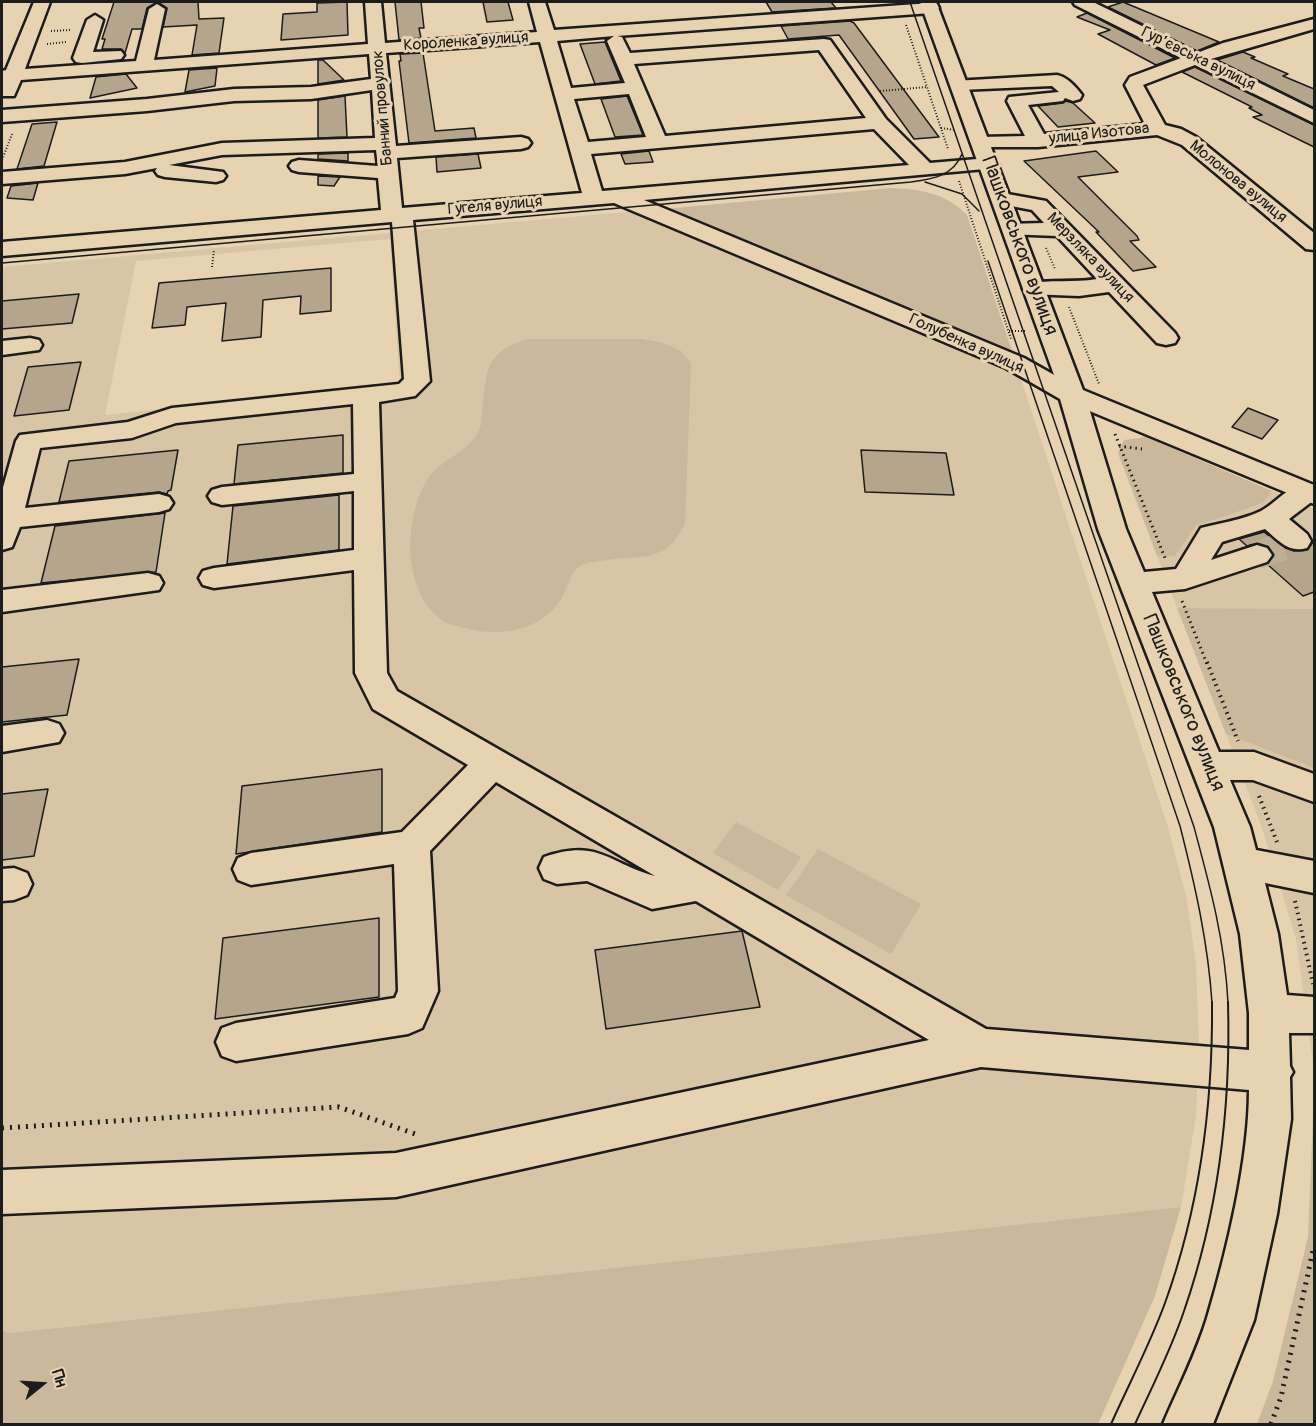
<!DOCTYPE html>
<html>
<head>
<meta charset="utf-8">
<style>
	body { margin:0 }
	#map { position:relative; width:1316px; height:1426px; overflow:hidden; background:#e7d3b1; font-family:Pangolin,sans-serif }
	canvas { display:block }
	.frame { position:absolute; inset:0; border:3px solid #1c1c1c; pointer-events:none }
	.north { position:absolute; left:12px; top:1354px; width:60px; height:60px; -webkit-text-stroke:4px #e7d3b1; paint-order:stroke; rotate:72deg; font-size:16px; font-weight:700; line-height:24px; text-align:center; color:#1c1c1c }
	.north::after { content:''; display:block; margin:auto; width:21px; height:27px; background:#1c1c1c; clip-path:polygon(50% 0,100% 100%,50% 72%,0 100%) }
</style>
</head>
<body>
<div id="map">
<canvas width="1316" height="1426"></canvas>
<div class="frame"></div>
<div class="north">Пн</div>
</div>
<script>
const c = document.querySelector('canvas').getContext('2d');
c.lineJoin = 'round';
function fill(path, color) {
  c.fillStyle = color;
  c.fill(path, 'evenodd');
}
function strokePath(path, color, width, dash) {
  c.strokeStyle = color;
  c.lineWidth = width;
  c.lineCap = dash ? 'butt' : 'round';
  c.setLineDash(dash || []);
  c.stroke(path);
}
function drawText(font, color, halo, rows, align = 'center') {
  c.font = font + ' Pangolin,sans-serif';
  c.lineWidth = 6;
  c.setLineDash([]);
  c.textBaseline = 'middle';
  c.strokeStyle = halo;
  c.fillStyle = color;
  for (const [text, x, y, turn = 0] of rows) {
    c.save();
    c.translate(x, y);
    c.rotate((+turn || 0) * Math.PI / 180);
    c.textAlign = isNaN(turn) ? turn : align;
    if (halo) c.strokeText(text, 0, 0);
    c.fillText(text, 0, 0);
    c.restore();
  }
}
const built = new Path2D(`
	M638,211L1020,376L1168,827L1187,900L1196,965L1199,1044L1196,1116L1181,1207L9,1333L2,1330V267ZM390,239L400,385L105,415L136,261Z
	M1272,491L1314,509V609L1177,608L1157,556H1175L1196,526L1262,503Z
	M1226,734L1314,768V1095L1313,1062L1296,939L1262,828Z`);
const green = new Path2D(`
	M891,188C920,189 946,193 967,215L1013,354L664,209Z
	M527,339H642L664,343L681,351L691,363L685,524C664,566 639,554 600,561C595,562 588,562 582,565C570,571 568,588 561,599C540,632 500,637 464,628C458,626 448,625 443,621C402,592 403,520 427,480C440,459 470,452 479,430C482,425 481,418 482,412C488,371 482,354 527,339Z
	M1146,437L1272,491L1263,503L1196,526L1175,556H1157L1118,453L1124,440Z
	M1177,608L1314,609V768L1226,734Z
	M736,822L801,857L778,890L713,853Z
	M818,849L921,904L891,954L786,895Z
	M1314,1095V1424H1257L1273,1381L1308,1237Z
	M1181,1207L1155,1296L1098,1424H2V1330L9,1333Z`);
const building = new Path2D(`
	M114,2H198L199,19L224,18L219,53L192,55L197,25L163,27L167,8L158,2L147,8L142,29H132L125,53L121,49H102L105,39H102Z
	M347,2L348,35L281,40L283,14L317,12V3Z
	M395,2H421L424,28H419L421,38L399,40Z
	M483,2H508L513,20L487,22Z
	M766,2H831L836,8L772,12Z
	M1123,2L1219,42L1197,51L1108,7Z
	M1087,13L1175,58L1156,65L1098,34L1110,30L1077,17Z
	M850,21L854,23L939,137L914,139L839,35L788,39L781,26Z
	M605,42L621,81L595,84L580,44Z
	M1243,52L1255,57L1251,58L1288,74L1283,76L1314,89V108L1217,60Z
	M423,53L435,131L474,128L476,138L409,143L399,61H401L400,54Z
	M318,60H323L344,80L318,84Z
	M1195,67L1314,125V147L1253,117L1262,115L1249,108L1252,107L1182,72Z
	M217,68L215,86L185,92L189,70Z
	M126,74L137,88L90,98L96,77Z
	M345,96L347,137L318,138V100Z
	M627,96L643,135L615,137L601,99Z
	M1066,101L1073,103L1095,123L1058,127L1038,106L1063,103Z
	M57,122L44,166L17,169L32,124Z
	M649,151L653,162L625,164L621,154Z
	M1096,151L1118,172L1078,177L1137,236L1139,240L1130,241L1156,267L1133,271L1096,232H1099L1024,161Z
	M348,153V161L318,159V154Z
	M478,154L481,168L437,172L436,157Z
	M318,176L340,177L334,186L318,185Z
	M38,183L33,200L7,198L11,186Z
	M331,268V311L300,314L301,296L263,300L261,337L222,341L226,303L187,307L185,325L152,328L159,283Z
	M79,294L72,323L2,329V301Z
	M81,362L69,410L14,416L28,367Z
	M1248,408L1278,420L1262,439L1232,427Z
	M343,435V473L234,484L238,445Z
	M178,450L171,490L168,491L167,494L159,492L59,502L69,461Z
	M861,450L946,453L954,495L865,492Z
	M339,495V550L227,564L233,506Z
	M165,513L156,572L41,583L55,526Z
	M1264,532L1283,547L1294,551L1307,550L1314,541V592L1303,596L1267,564L1274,555L1268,546L1258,543L1247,546L1239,539Z
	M79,659L67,715L2,722V667Z
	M382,769V832L236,854L242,786Z
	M48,789L34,856L2,860V794Z
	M379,918V997L215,1019L223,938Z
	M742,931L760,1007L606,1029L595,950Z`);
const minorTunnel = new Path2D(`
	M1257,555L1284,546`);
const pathFar3 = new Path2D(`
	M906,25L948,149
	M51,31L70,30
	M47,44L66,42
	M880,91L927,87
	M941,128L955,130
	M2,160L12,134
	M959,181L1011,339
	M1046,248L1055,269
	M212,267L214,250
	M1069,307L1099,384
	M1009,331H1027`);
const pathFar2 = new Path2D(`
	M1115,434L1165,558
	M1119,446L1142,449
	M1182,601L1207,664`);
const pathFar1 = new Path2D(`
	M1207,662L1238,741
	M1259,796L1277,842
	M1295,901L1313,984`);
const path = new Path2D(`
	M2,1128L339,1107L418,1135
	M1271,1424L1281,1397L1314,1246`);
const minor = new Path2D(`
	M34,2H50L25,69L136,61L149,9L157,4L165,9L154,60L368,44L365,2H381L385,43L537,32L529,2H545L554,30L931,3L937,4L939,8L931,13L617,36L622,37L630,53L824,39L830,40L886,119L930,163L989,158L996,160L999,164L996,168L644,200L1024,358L1081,390L1085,395L1126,529L1144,572L1176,569L1201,528C1220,523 1243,520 1261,511C1278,502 1293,479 1314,485V500L1289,519L1307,534L1311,541L1307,548C1288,553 1279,541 1265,529L1222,542L1211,560L1257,545L1267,548L1272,555L1267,562L1185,589L1152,592L1219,752H1254L1314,774V802L1253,780H1230L1250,827L1256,850L1314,861V893L1265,883L1278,934L1287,995L1314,997V1033H1289L1290,1066L1293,1072L1290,1077L1291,1119L1277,1214L1254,1320L1213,1424H1163C1178,1389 1196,1354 1207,1318C1227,1251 1249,1159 1249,1090L981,1067L396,1197L2,1214V1170L396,1153L929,1040L696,901L652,909L587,881L557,884L544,879L539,868L544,857C599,838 609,864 655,876L496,782L430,851L438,991L422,1028L408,1034L236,1061L222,1056L216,1042L222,1028L236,1023L395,998L398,991L394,864L251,885L238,880L233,869L238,858L251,853L402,832L468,765L373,709L355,673L354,570L214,588L203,585L199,578L203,571L214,568L354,550V491L222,505L212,502L208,496L212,490L222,487L354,474L353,404L176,423L132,438L40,448L25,508L159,494L169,497L173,503L169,509L159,512L20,527L12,547L2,550V491L16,441L20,435L128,422L172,408L399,384L404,379L392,222L2,256V242L381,210L378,178L299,172L292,170L289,166L292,162L299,160L378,166L376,150L222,155L169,165L223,172L226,176L223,180L216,182L165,177L158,175L155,171L157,168L125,174L2,184V172L125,162L222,143L375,138L372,90L311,99L234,101L147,111L2,122V110L147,99L234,89L311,87L371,79L369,54L21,80L14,96H2V71L6,70ZM614,36L607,41L625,83L571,88L557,41ZM540,42L582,193L402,208L397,158L521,149L528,147L531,143L528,139L521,137L396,146L386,53ZM819,50L866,118L665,136L634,64ZM629,94L646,137L588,142L574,99ZM874,129L909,165L602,191L591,154ZM614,203L1006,368L1060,399L1098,529L1214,827L1240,934L1249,1013V1050L986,1029L397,691L387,673L379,402L415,396L430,381L413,220Z
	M1073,2H1093L1197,53L1223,43L1314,19V29L1211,59L1314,110V123L1195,65L1143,85L1165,125L1181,129L1196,137L1314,233V250L1306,249L1182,145L1157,135L1038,147H974L971,143L974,139L981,137L1025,136L1007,101L1009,97L1059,92L1052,86L960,90L954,89L951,85L954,81L1057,75C1067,77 1076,87 1082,95L1080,99L1073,101L1065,98L1063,101L1028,105L1044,134L1145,124L1125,85L1130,77L1181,58L1075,5Z
	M95,15L103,20L93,52L121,51L124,55L121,59L82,63L76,62L73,58L87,20Z
	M1002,193L1046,201L1175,333L1178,338L1175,343L1166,345L1157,343L1109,292L1079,296L1027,294L1023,289L1027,284C1049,279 1074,283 1097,279L1057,236L1005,234L1002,229L1005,224L1044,223L1032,210L995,203L992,199L995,195Z
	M30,338L39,340L42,345L39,350L2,355V341Z
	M148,573L159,576L163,583L159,590L2,612V590Z
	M47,720L59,724L64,733L59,742L2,752V726Z
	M14,868L27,873L32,884L27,895L14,900L2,901V869Z`);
const highway = new Path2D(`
	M920,2H936L1083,390L1314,485V504L1063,400Z`);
const tramFar1 = new Path2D(`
	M910,2L1194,827C1210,886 1225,941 1228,1003
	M925,182L962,194L979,211
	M988,261L1180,826C1195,885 1208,942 1212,1003
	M2,263L911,182C933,179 953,176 962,154`);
const tram = new Path2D(`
	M1111,1424C1129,1384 1150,1344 1165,1303C1200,1206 1213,1104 1212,1002
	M1135,1424C1152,1387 1171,1350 1184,1311C1219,1210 1231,1108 1228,1002`);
const farStreetnames = [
	["Короленка вулиця",466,42,-4],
	["Гур’євська вулиця",1198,59,26],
	["Банний провулок",383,108,-95],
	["улица Изотова",1099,134,-6],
	["Молонова вулиця",1238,182,39],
	["Гугеля вулиця",495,206,-5],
	["Мерзляка вулиця",1090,258,46],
	["Голубенка вулиця",966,344,24]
];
const streetNames = [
	["Пашковського вулиця",1019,246,70],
	["Пашковського вулиця",1183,703,68]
];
fill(built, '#d8c5a6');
fill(green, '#cab89c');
fill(building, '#b4a58c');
strokePath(building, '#1c1c1c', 1.5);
strokePath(minorTunnel, '#beae93', 28, [28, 14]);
strokePath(minor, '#1c1c1c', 5);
strokePath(highway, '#1c1c1c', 5);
strokePath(pathFar3, '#1c1c1c', 2, [1, 2]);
strokePath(pathFar2, '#1c1c1c', 3, [1.5, 4]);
strokePath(pathFar1, '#1c1c1c', 4, [1.5, 4.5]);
strokePath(path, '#1c1c1c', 5, [2, 6]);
fill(minor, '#e7d3b1');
fill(highway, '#e7d3b1');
strokePath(tramFar1, '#1c1c1c', 1.5);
strokePath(tram, '#1c1c1c', 2);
drawText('16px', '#1c1c1c', '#e7d3b1', farStreetnames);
drawText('20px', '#1c1c1c', '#e7d3b1', streetNames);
</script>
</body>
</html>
